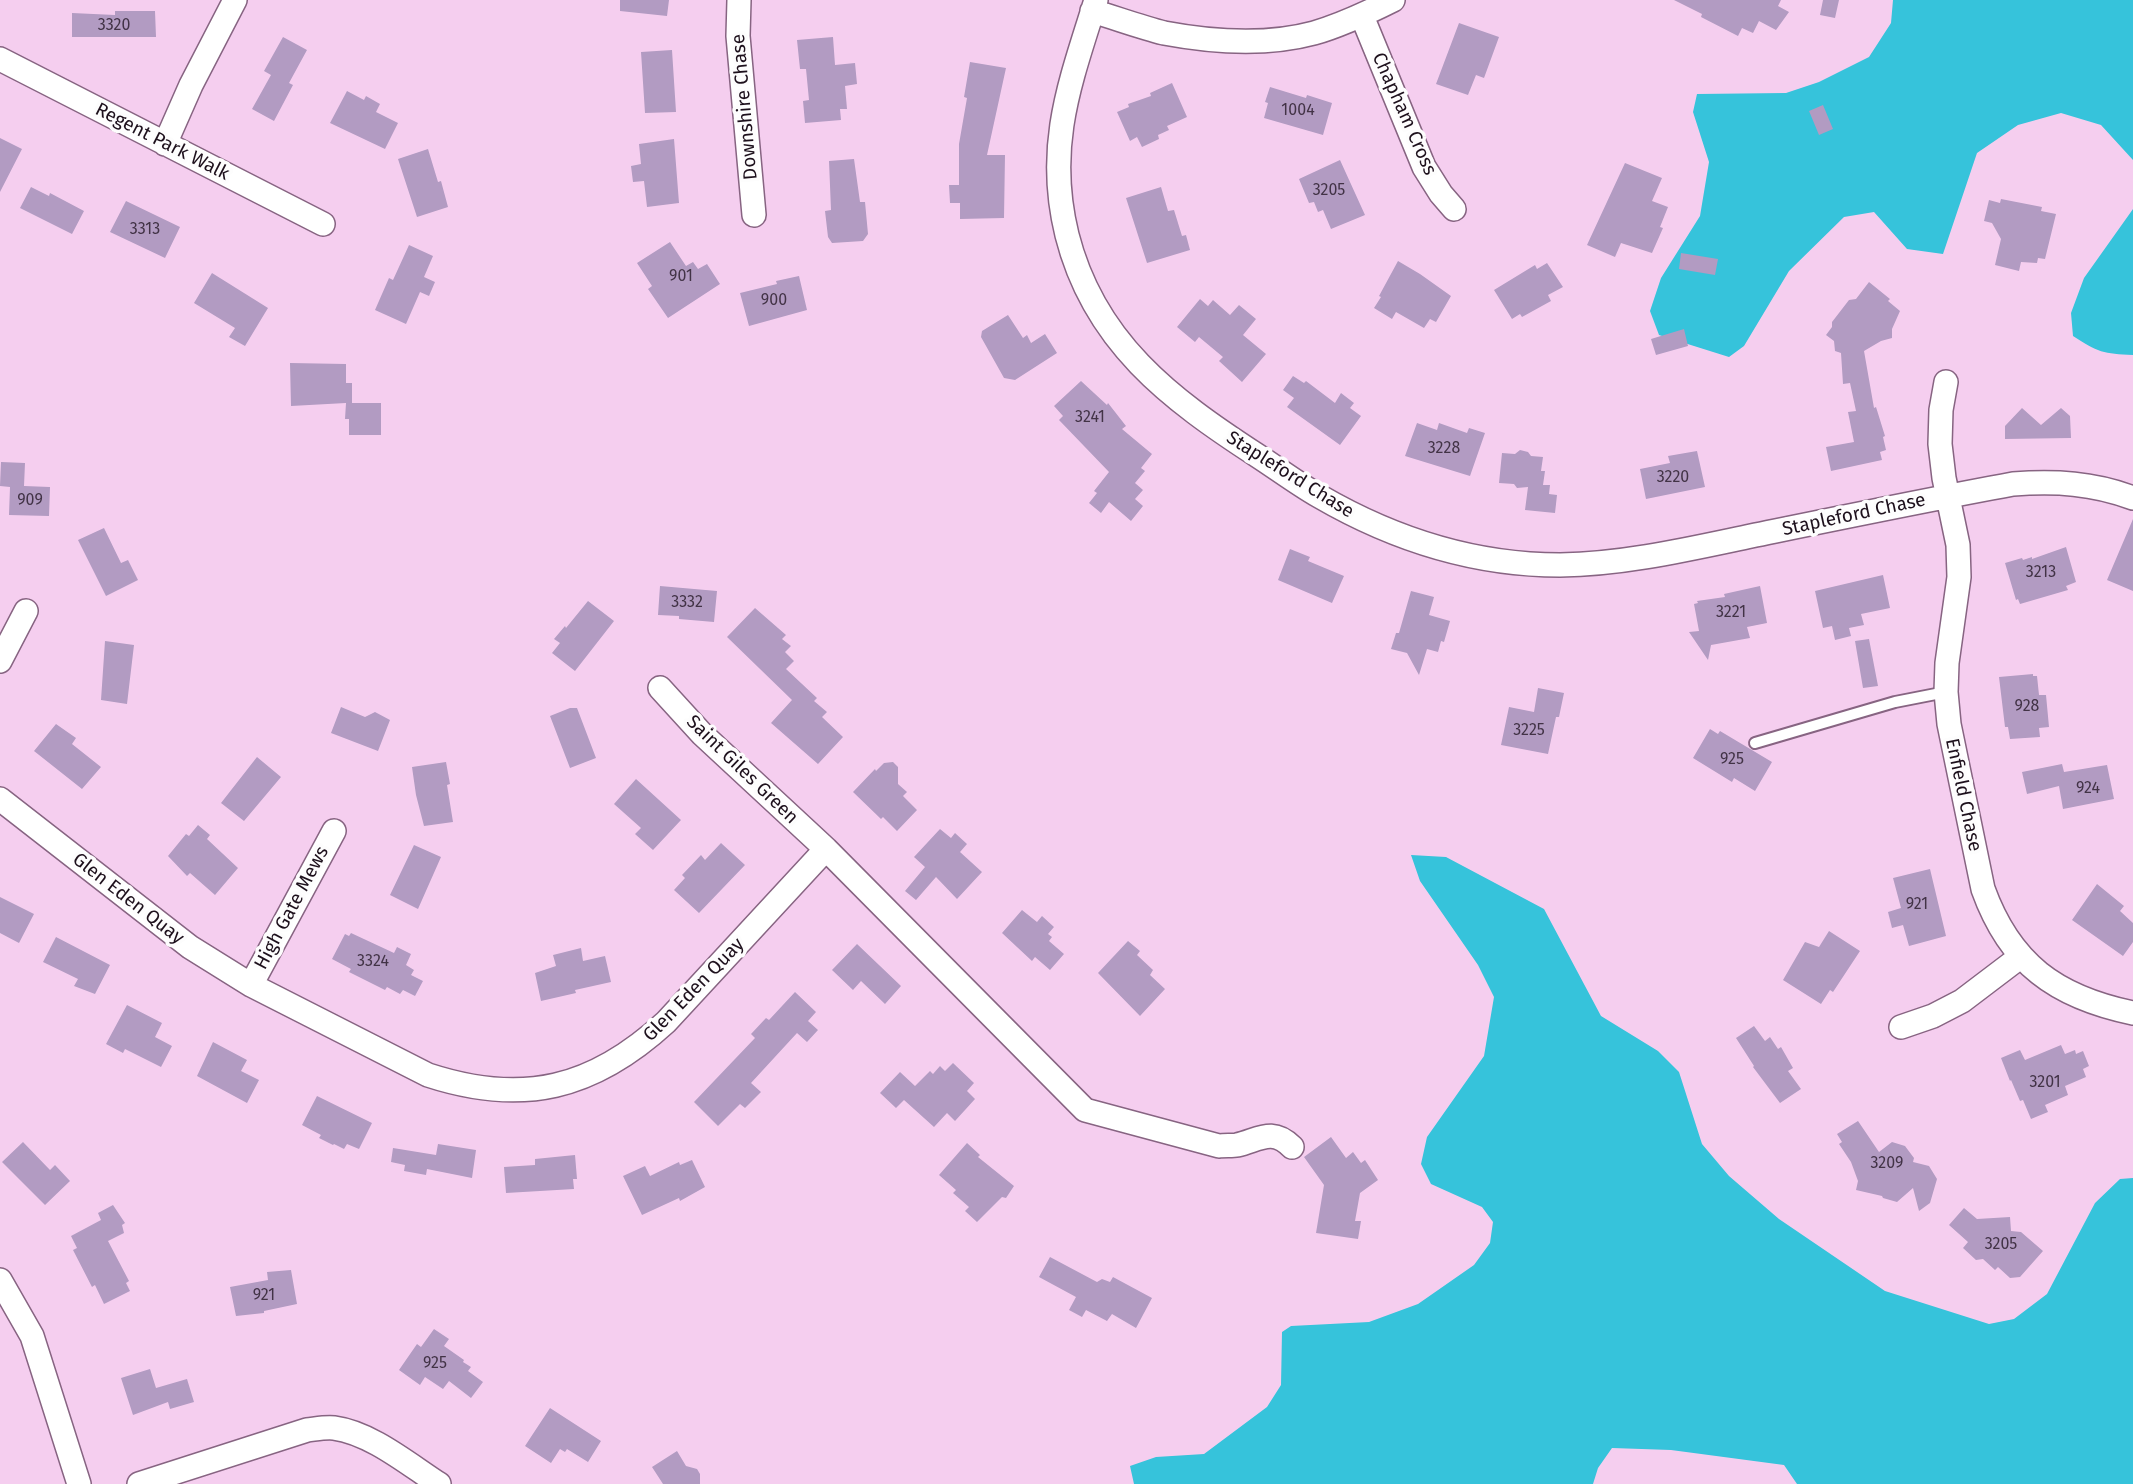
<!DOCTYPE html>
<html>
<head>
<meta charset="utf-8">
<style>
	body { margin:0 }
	canvas { display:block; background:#f5ceef }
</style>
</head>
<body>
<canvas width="2133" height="1484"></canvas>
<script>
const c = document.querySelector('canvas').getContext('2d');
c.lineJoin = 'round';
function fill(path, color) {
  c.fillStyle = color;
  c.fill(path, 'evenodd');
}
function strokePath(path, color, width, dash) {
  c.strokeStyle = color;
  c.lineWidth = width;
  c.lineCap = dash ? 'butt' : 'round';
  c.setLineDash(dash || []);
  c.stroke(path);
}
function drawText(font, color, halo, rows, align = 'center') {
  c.font = font + ' "Fira Sans",sans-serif';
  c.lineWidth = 7;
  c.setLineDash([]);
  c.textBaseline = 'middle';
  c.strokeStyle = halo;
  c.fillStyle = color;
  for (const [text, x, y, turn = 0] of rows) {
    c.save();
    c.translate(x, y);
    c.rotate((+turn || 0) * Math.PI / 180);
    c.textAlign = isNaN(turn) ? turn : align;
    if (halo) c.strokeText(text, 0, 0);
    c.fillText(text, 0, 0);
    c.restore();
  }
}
const water = new Path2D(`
	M1893,0H2133V160L2101,125L2061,113L2018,125L1977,153L1943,254L1907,249L1874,212L1844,217L1789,271L1744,346L1729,357L1659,335L1650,311L1661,278L1700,216L1709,162L1693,112L1697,94L1786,93L1819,82L1869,57L1891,23Z
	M2133,209V355C2104,354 2097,352 2073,336L2071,313L2084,278Z
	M1411,855L1446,857L1544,909L1601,1016L1658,1051L1679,1072L1702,1144L1729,1176L1779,1219L1885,1291L1989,1324L2014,1319L2047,1294L2095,1203L2120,1179L2133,1178V1484H1797L1784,1465L1671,1450L1612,1448L1598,1468L1593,1484H1134L1130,1466L1156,1457L1204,1454L1267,1407L1281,1385L1282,1332L1291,1326L1369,1322L1418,1304L1474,1265L1490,1243L1493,1222L1482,1207L1431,1184L1421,1164L1427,1137L1484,1056L1494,997L1478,965L1420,881Z`);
const building = new Path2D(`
	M620,0H669L667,16L620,11Z
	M1674,0H1781L1778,6L1789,12L1776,30L1759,21L1753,33L1742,28L1738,36L1701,17L1702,14Z
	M1823,0H1839L1835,18L1820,15Z
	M115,11H155L156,37H72V13L115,15Z
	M1459,23L1499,37L1484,78L1476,75L1468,95L1436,84Z
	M283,37L307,50L289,83L293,85L274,121L252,109L271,75L264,71Z
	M833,37L835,65L855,63L857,84L845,86L847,109H840L841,120L805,123L803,101L809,100L806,69H800L797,40Z
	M672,50L676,112L645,113L641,52Z
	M970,62L1006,68L987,155H1005L1004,218L960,219V203H950L949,185H959V144L967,98L964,97Z
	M1172,83L1187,117L1167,126L1169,130L1158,135L1159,139L1142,147L1137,137L1130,141L1117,112L1129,107L1128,104L1151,96L1150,93Z
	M1270,87L1306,98L1307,95L1332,103L1323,135L1264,118L1268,103L1265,102Z
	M347,91L364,100L366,96L380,104L376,112L398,123L385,149L330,123Z
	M1823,105L1833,129L1819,135L1809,111Z
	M0,138L22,149L0,192Z
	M674,139L679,203L647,207L644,181L633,182L631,166L641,164L639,144Z
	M428,149L438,182L441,181L448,207L417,217L398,159Z
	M854,159L860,202H865L868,234L863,241L832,243L828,237L825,211L831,210L829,161Z
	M1340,160L1365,215L1331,229L1323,210L1318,212L1314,202L1309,203L1299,179Z
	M1625,163L1662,178L1652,201L1668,207L1660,227L1663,228L1652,253L1621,243L1615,257L1587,245Z
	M31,187L49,196L50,193L84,211L72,234L20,208Z
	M1161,187L1168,211L1174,210L1182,236L1186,235L1190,250L1147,263L1126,198Z
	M2001,199L2042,207L2041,211L2056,214L2045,259L2038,258L2037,263L2021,262L2019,271L1995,265L2001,239L1992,223L1984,221L1989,200L2000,203Z
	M126,201L180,227L165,258L110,232Z
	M670,242L686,266L693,262L698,269L707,264L720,284L668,318L648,289L652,286L637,263Z
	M409,245L433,256L424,277L435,282L429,296L420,292L406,324L375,310L389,278L393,280Z
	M1681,253L1718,259L1715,275L1679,269Z
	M1398,261L1420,274L1451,296L1436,322L1430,319L1424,328L1396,312L1392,319L1374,308L1381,297L1379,296Z
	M1547,263L1563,287L1548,295L1551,301L1522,317L1520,314L1512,319L1494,290L1535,265L1537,269Z
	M212,273L268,308L245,346L229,337L235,328L194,303Z
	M799,276L807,310L749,326L740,293L777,284L776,281Z
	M1869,282L1890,299L1888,301L1900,311L1892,329V338L1881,341L1864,351L1874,408L1876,407L1885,436L1883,437L1886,450L1880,452L1882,460L1831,471L1826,447L1854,442L1848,412L1856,411L1850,383L1843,384L1841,353L1835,351L1834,341L1826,335L1832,327V322L1849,300L1856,299Z
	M1200,299L1208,306L1213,300L1230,315L1239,305L1256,319L1243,335L1266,354L1242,382L1219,361L1223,357L1199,337L1195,342L1177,327Z
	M1008,315L1023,338L1027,335L1031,343L1045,334L1057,353L1015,380L1004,378L981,337L982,331Z
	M1684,329L1688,346L1656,355L1651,339Z
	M290,363L346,364V383H352V403H381V435H349V419H345L346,403L291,406Z
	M1293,376L1304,383L1306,381L1335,403L1341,393L1354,403L1350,408L1361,416L1340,445L1287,407L1294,398L1283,390Z
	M1081,381L1107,405L1108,403L1126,426L1122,429L1152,454L1141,468L1145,471L1135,483L1143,490L1135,499L1143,506L1131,521L1109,502L1101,513L1089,503L1097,493L1094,491L1109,472L1059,420L1063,416L1054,406Z
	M2022,408L2041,425L2061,408L2070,416L2071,438L2005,439V426Z
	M1417,423L1437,430L1439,423L1467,433L1469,428L1485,433L1470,476L1405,456Z
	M1520,450L1528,452L1531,456L1543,457L1541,471H1545L1543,485H1550L1549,494L1557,495L1555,513L1525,510L1528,487L1517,488L1514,484L1499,483L1502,453L1515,454Z
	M1697,451L1705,487L1646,499L1640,469L1670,463L1668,456Z
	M1,462L25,463L24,486L50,487L49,516L9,515L10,487L0,486Z
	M2133,519V591L2107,580Z
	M104,528L121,563L128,560L138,580L106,596L78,540Z
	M2066,547L2076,582L2066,586L2068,590L2020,604L2018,599L2016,600L2005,563L2022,558L2023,560L2032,557V559Z
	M1290,549L1310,557L1308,561L1344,576L1332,603L1278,580Z
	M1883,575L1890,608L1861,614L1864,625L1849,628L1851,636L1835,640L1832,626L1823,628L1815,591Z
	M660,586L717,591L714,622L679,619V616L658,615Z
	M1760,586L1767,623L1747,627L1750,638L1711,645L1708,660L1689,632L1699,631L1694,604L1698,603L1697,601L1725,597L1724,594Z
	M1411,591L1434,597L1429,615L1450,621L1444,642L1441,641L1438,652L1427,649L1419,675L1407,653L1391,649L1396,633H1399Z
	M588,601L614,621L575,671L552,653L560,643L554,639L565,626L566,628Z
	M755,608L786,635L782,639L791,646L785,652L794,661L786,669L817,698L814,701L827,712L822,717L843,737L818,764L771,723L792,700L727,637Z
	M1869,639L1878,686L1863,688L1855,641Z
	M105,641L134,645L127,704L101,700Z
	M2033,674V676H2037L2039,695H2046L2049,727L2039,728L2040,737L2010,739L2008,727H2005L1999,677Z
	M1538,688L1564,693L1559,717H1556L1548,754L1501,745L1509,707L1534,712Z
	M341,707L365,717L375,712L390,720L378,751L331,733Z
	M570,708H577L596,758L570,768L550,716Z
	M56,724L76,738L72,744L101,767L82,789L34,751Z
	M1710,729L1718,734L1720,731L1772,762L1755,791L1734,778L1732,782L1693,758Z
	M257,757L281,777L244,821L221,803Z
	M446,762L450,784L447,785L453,822L424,826L416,795L412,767Z
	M893,762L898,767V784L907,792L903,796L917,810L897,831L883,817L881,819L853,792L875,769L876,771L884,763Z
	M2062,764L2064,772L2107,765L2114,799L2063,809L2059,786L2027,794L2022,772Z
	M636,779L681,820L653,850L635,834L641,828L614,804Z
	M198,825L210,835L207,839L238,868L215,895L190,873L187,876L168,856L186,834L189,836Z
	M940,829L951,838L955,833L967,844L960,852L982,872L957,899L936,877L916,900L905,891L925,867L914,857Z
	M721,843L745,865L699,913L674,890L685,878L682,875L701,855L705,860Z
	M414,845L441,857L418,909L390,895Z
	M1930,869L1946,936L1909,946L1903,925L1892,928L1888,912L1901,908L1893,878Z
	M2097,884L2124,906L2120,911L2133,923V942L2123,956L2072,920Z
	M0,897L34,914L19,943L0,933Z
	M1022,910L1037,922L1042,916L1054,927L1048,934L1052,937L1049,941L1064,954L1050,970L1035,957L1032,961L1002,933Z
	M1829,931L1860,951L1833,992L1830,990L1821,1004L1783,980L1805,942L1819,947Z
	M351,933L394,953L397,947L411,954L406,965L414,970L411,975L423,981L415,996L403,990L400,994L387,987L385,990L349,972L351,969L332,959L345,934L349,936Z
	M56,937L110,965L95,994L74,986L78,979L43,962Z
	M1128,941L1140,951L1137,955L1153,970L1150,975L1165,989L1140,1016L1098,973Z
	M857,944L901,986L885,1004L861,981L853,990L832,970Z
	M581,948L583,961L605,956L611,982L575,990L576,993L541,1001L535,973L556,966L553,955Z
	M795,992L816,1012L808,1021L818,1030L807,1042L797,1033L751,1083L761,1092L745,1108L740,1104L718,1126L694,1102L755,1038L751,1034L766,1018L769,1020Z
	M127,1005L162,1023L155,1037L172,1046L161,1067L125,1049L123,1053L106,1044Z
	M1754,1026L1765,1041L1770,1037L1778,1049L1781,1047L1793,1068L1788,1071L1801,1089L1780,1103L1753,1067L1754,1066L1736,1038Z
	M213,1042L247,1060L241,1071L259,1080L247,1103L197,1076Z
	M2061,1045L2065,1054L2075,1050L2076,1054L2083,1051L2089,1066L2083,1069L2086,1077L2065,1086L2068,1095L2045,1105L2048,1112L2031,1119L2023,1100L2020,1101L2011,1080L2010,1081L2001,1058L2020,1050L2025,1060Z
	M953,1063L974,1083L967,1091L975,1099L955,1121L947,1113L934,1127L904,1100L896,1108L880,1093L900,1072L915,1086L930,1071L933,1074L940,1066L945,1071Z
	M317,1096L372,1123L359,1149L347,1144L344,1149L334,1144L333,1145L319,1138L321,1135L302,1125Z
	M1858,1121L1879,1152L1892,1142L1905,1146L1914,1158L1913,1162L1929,1166L1937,1179L1930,1203L1919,1211L1913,1188L1897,1202L1883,1198L1882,1196L1856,1190L1858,1181L1851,1162L1839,1144L1842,1142L1837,1134Z
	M1331,1137L1346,1158L1353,1152L1361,1163L1365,1160L1378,1180L1360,1193L1355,1221H1361L1358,1239L1316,1233L1324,1185L1304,1157Z
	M23,1142L50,1170L55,1165L70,1181L45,1205L2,1162Z
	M967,1143L980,1155L978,1157L1014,1186L1006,1198L1002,1197L977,1222L965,1211L969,1207L953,1193L956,1190L939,1175Z
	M438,1144L476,1150L472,1178L427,1169L426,1175L404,1171L405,1165L391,1162L393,1148L436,1155Z
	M575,1155L577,1179H573L574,1189L506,1193L504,1167L535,1165V1159Z
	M692,1160L705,1187L680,1201L679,1198L642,1215L623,1176L645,1166L650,1176L679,1162L680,1165Z
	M113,1205L125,1223L122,1225L124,1233L108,1241L129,1281L126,1283L130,1291L104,1304L95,1285L92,1287L73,1250L77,1248L71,1236L101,1220L98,1213Z
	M1964,1208L1977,1219L2010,1217L2011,1231L2021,1232L2043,1251L2020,1277L2010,1278L1998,1267L1995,1270L1983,1259L1976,1260L1963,1248L1968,1242L1949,1225Z
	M1050,1257L1097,1282L1102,1279L1110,1282L1113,1277L1152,1298L1136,1328L1112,1314L1107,1321L1086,1310L1082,1317L1069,1310L1076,1297L1039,1277Z
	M291,1270L297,1304L264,1311V1313L236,1316L230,1287L268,1280L267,1272Z
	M434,1329L449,1339L444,1346L464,1360L463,1362L471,1367L468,1371L483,1382L471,1398L449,1381L443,1389L425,1377L420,1385L399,1370L417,1344L421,1347Z
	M150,1369L156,1388L187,1379L194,1402L170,1409L168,1402L133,1415L121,1378Z
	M550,1408L601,1441L588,1462L567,1449L565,1452L560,1449L551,1463L525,1446Z
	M677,1451L686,1466L697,1469L700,1474V1484H663L652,1467Z`);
const service = new Path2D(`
	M1755,743L1895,702L1946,692`);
const minor = new Path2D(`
	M739,0L738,36L754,215
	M1096,0C1070,83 1045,146 1067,235C1094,342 1170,399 1258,456C1278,469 1298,484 1319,496C1393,539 1474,565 1560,565C1625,564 1689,549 1751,536C1839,518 1926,500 2013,484C2056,481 2093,483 2133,498
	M1092,11C1116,18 1140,27 1164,33C1212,42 1266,46 1314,33C1342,25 1367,13 1393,0
	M1362,16L1424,167L1441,194L1454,209
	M0,59L323,224
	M165,144L191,85L235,0
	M1946,382L1941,410L1940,444L1944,478L1958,545L1959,577L1947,663L1946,692L1949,724L1983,889C2010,964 2056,997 2133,1013
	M0,661L26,611
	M660,688L702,734L826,849L1085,1110L1219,1146C1225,1145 1232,1146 1237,1145C1259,1140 1272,1127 1292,1147
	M0,799L190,947L251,985L428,1075C523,1106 593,1089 666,1022L826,849
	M251,985L334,831
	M1901,1027L1933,1016L1962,1001L2020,957
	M0,1280L32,1336L79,1484
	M139,1484L307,1430C316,1429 326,1427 334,1428C371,1433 408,1464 439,1484`);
const numberNames = [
	["3320",114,26],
	["1004",1298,111],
	["3205",1329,191],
	["3313",145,230],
	["901",681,277],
	["900",774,301],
	["3241",1090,418],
	["3228",1444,449],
	["3220",1673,478],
	["909",30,501],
	["3213",2041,573],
	["3332",687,603],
	["3221",1731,613],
	["928",2027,707],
	["3225",1529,731],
	["925",1732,760],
	["924",2088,789],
	["921",1917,905],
	["3324",373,962],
	["3201",2045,1083],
	["3209",1887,1164],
	["3205",2001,1245],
	["921",264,1296],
	["925",435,1364]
];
const streetNames = [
	["Downshire Chase",745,107,-95],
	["Chapham Cross",1404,114,66],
	["Regent Park Walk",162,142,27],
	["Stapleford Chase",1290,475,32],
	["Stapleford Chase",1854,515,-12],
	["Saint Giles Green",742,770,44],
	["Enfield Chase",1963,795,78],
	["Glen Eden Quay",128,899,38],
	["High Gate Mews",292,908,-62],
	["Glen Eden Quay",694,990,-46]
];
fill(water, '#36c3db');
fill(building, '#b29bc2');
strokePath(service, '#876482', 14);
strokePath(minor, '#876482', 26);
strokePath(service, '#fff', 10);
strokePath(minor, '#fff', 23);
drawText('16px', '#423346', null, numberNames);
drawText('19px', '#1d101c', '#fdfdfd', streetNames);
</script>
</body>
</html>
